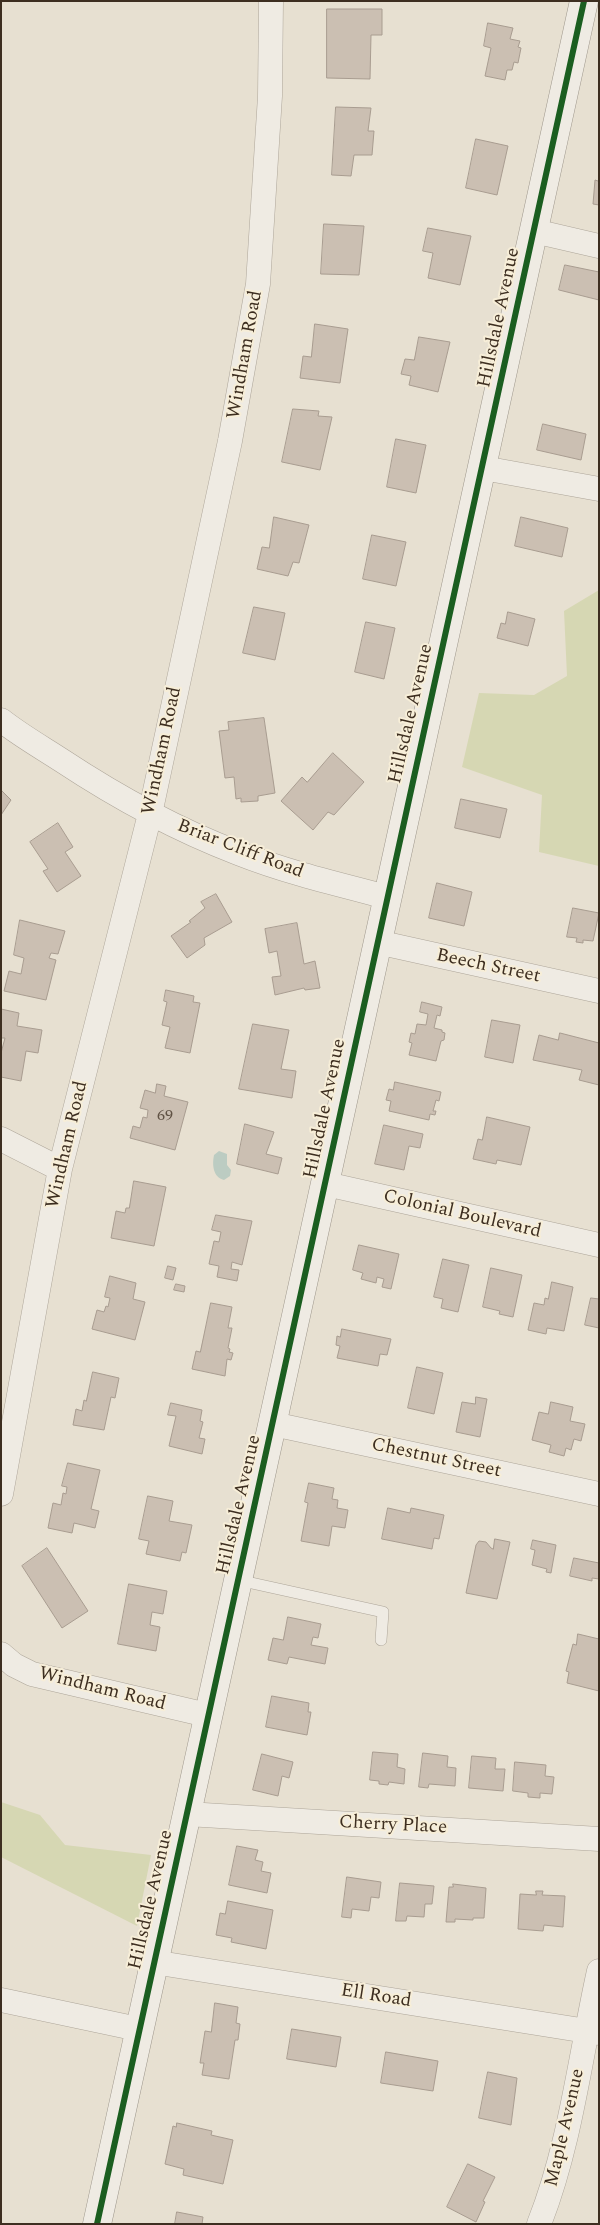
<!DOCTYPE html>
<html>
<head>
<meta charset="utf-8">
<style>
	body { margin:0 }
	#map { position:relative; width:600px; height:2225px; overflow:hidden; background:#e7e0d1; font-family:Spectral,serif }
	canvas { display:block }
	.frame { position:absolute; inset:0; border:2px solid #3d2e20; pointer-events:none }
</style>
</head>
<body>
<div id="map">
<canvas width="600" height="2225"></canvas>
<div class="frame"></div>
</div>
<script>
const c = document.querySelector('canvas').getContext('2d');
c.lineJoin = 'round';
function fill(path, color) {
  c.fillStyle = color;
  c.fill(path, 'evenodd');
}
function strokePath(path, color, width, dash) {
  c.strokeStyle = color;
  c.lineWidth = width;
  c.lineCap = dash ? 'butt' : 'round';
  c.setLineDash(dash || []);
  c.stroke(path);
}
function drawText(font, color, halo, rows, align = 'center') {
  c.font = font + ' Spectral,serif';
  c.lineWidth = 4;
  c.setLineDash([]);
  c.textBaseline = 'middle';
  c.strokeStyle = halo;
  c.fillStyle = color;
  for (const [text, x, y, turn = 0] of rows) {
    c.save();
    c.translate(x, y);
    c.rotate((+turn || 0) * Math.PI / 180);
    c.textAlign = isNaN(turn) ? turn : align;
    if (halo) c.strokeText(text, 0, 0);
    c.fillText(text, 0, 0);
    c.restore();
  }
}
const green = new Path2D(`
	M599,590V866L539,852L542,795L462,767L479,693L534,695L567,676L564,611Z
	M1,1802L40,1815L65,1845L151,1855L137,1926L1,1857Z`);
const water = new Path2D(`
	M219,1151L227,1154V1165L231,1170L230,1176L224,1180C213,1177 212,1165 214,1155Z`);
const building = new Path2D(`
	M327,9H382V35H371L370,79L327,78Z
	M488,23L513,28L510,39L520,41L518,47L521,48L518,63L514,62L512,70H507L505,80L485,76L491,48L484,46Z
	M336,107L371,108L368,131H374L372,155H354L351,176L332,175Z
	M476,139L508,146L497,195L466,188Z
	M599,177V205L593,204L595,180L598,181Z
	M324,224L364,226L359,275L321,274Z
	M428,228L471,236L460,285L428,278L433,253L423,251Z
	M565,265L599,272V300L559,290Z
	M315,324L348,329L340,383L300,378L303,356L311,357Z
	M419,337L450,342L438,392L409,385L411,376L401,374L405,359L414,360Z
	M293,409L319,411L318,416L332,417L320,470L282,462Z
	M543,424L586,434L581,460L537,450Z
	M396,439L426,445L416,493L387,487Z
	M274,517L309,525L299,563L293,562L288,576L257,569L262,547L269,548Z
	M521,517L568,528L562,557L515,546Z
	M372,535L406,542L396,586L363,579Z
	M254,607L285,613L275,660L243,653Z
	M508,612L535,619L528,646L497,638L501,623L505,624Z
	M366,622L395,628L384,679L355,672Z
	M264,718L275,793L258,796V801L241,802V798L236,799L234,777L225,778L219,731L229,730L228,722Z
	M333,753L364,782L334,815L328,812L313,830L281,801L302,777L307,782Z
	M2,791L11,800L1,815V792Z
	M461,799L507,809L500,838L455,828Z
	M58,823L73,847L65,852L81,876L57,892L43,871L48,869L30,842Z
	M437,883L472,892L464,926L429,918Z
	M216,894L232,922L204,938L205,945L187,958L171,936L191,922L189,921L205,908L201,902Z
	M573,908L599,913L593,941L583,940V943L576,942L577,938L567,937Z
	M20,920L65,931L58,954L51,953L49,958L56,960L46,1000L4,991L9,971L21,974L24,958L14,955Z
	M297,923L304,964L315,961L320,988L305,990L304,988L275,995L272,977L281,976L277,951L269,953L265,929Z
	M166,990L194,996L193,1002L200,1003L190,1053L165,1048L170,1027L162,1025L167,1002L164,1001Z
	M422,1002L442,1007L440,1016L437,1015L434,1028L442,1030V1032L445,1033L444,1040L441,1041L436,1061L409,1055L412,1043L409,1042L411,1033L415,1034L417,1024L426,1025L428,1014L420,1012Z
	M1,1009L19,1013L17,1026L42,1030L38,1053L26,1051L21,1081L1,1077V1053L5,1038H1Z
	M492,1020L520,1025L513,1063L485,1057Z
	M253,1024L289,1030L281,1069L296,1071L292,1098L239,1089Z
	M560,1033L599,1043V1085L579,1080L582,1070L533,1060L539,1035L558,1040Z
	M395,1082L441,1092L439,1101L436,1100L433,1111H436L435,1115L430,1114L429,1120L389,1111L391,1101L386,1100L389,1089L393,1090Z
	M157,1084L166,1086L164,1096L188,1102L175,1150L130,1138L133,1126L140,1128L143,1117L147,1118L148,1110L140,1108L145,1090L155,1093Z
	M487,1117L530,1127L521,1165L497,1160L496,1164L473,1159L478,1139L482,1140Z
	M245,1124L274,1132L266,1154L282,1158L278,1174L237,1164Z
	M384,1125L423,1134L420,1148L409,1146L404,1170L375,1164Z
	M134,1181L166,1187L154,1246L111,1238L116,1211L125,1213L126,1208H129Z
	M216,1215L252,1221L242,1265L232,1262L231,1269L239,1270L237,1281L217,1277L219,1266L209,1264L214,1241L219,1242L221,1232L212,1230Z
	M359,1245L399,1254L391,1289L382,1287L384,1279L377,1277L376,1283L361,1279L363,1273L353,1270Z
	M443,1259L469,1265L458,1312L441,1308L443,1299L434,1297Z
	M168,1266L176,1268L173,1280L165,1278Z
	M491,1268L522,1275L513,1317L499,1314L500,1311L483,1307Z
	M110,1276L136,1283L133,1299L145,1302L135,1340L92,1329L97,1310L104,1312L106,1306L108,1307L110,1298L105,1297Z
	M552,1282L573,1287L564,1331L547,1328L546,1334L528,1330L534,1303L544,1305L545,1298L548,1299Z
	M176,1284L185,1286L184,1292L174,1290Z
	M591,1298L599,1299V1328L585,1325Z
	M211,1303L232,1307L228,1328H232L228,1348L230,1349L229,1352L233,1353L231,1360L227,1359L225,1376L192,1369L196,1351L200,1352Z
	M342,1329L391,1339L387,1355L380,1354L378,1366L337,1358L340,1346L336,1345L337,1336L340,1337Z
	M417,1367L443,1373L434,1414L408,1408Z
	M93,1372L119,1378L115,1398L111,1397L104,1430L73,1425L76,1409L82,1411L84,1400L86,1401Z
	M476,1397L487,1399L480,1437L456,1432L462,1402L475,1404Z
	M551,1402L573,1407L570,1421L585,1424L581,1441L574,1439L571,1450L566,1448L564,1456L549,1452L551,1445L532,1440L539,1412L548,1414Z
	M171,1403L202,1410L200,1421L203,1422L199,1438L205,1439L202,1454L169,1446L176,1416L168,1415Z
	M68,1463L100,1470L91,1509L99,1511L95,1528L74,1523L72,1533L48,1528L53,1503L61,1505L63,1493L66,1494L67,1487L62,1486Z
	M309,1483L334,1488L332,1499L338,1500L337,1508L348,1510L345,1528L332,1526L329,1546L301,1541L308,1503L305,1502Z
	M148,1496L173,1501L169,1521L192,1525L186,1553L182,1552L180,1561L146,1554L149,1541L139,1539Z
	M388,1508L410,1513L411,1508L444,1515L439,1539L434,1538L432,1549L382,1539Z
	M495,1539L510,1542L497,1599L466,1593L476,1545L479,1541L486,1542L491,1548L493,1549Z
	M533,1540L556,1545L551,1573L546,1572L547,1569L532,1565L535,1550L531,1549Z
	M47,1548L88,1611L62,1628L22,1566Z
	M574,1558L599,1563V1579L592,1578V1581L570,1576Z
	M129,1584L167,1591L163,1614L152,1612L150,1625L160,1627L156,1651L118,1644Z
	M288,1617L321,1624L318,1638L313,1637L311,1645L328,1648L325,1664L289,1657L287,1664L268,1660L273,1638L283,1640Z
	M578,1634L599,1639V1691L567,1683L569,1672L566,1671L573,1644L576,1645Z
	M272,1696L309,1703L308,1712H311L307,1735L266,1727Z
	M373,1752L398,1754L397,1767L405,1769L404,1784L389,1782L388,1785L379,1784V1781L370,1780Z
	M423,1753L448,1756L447,1767L456,1768L455,1786L429,1784L428,1788L419,1787Z
	M262,1754L293,1762L289,1778L282,1776L278,1796L253,1790Z
	M472,1756L496,1758L495,1769H505L503,1791L469,1788Z
	M515,1762L546,1765L545,1776L554,1777L552,1794L540,1793V1798L528,1797V1793L513,1791Z
	M237,1846L258,1850L255,1860L263,1862L261,1871L271,1873L267,1893L229,1885Z
	M347,1877L381,1882L379,1898L371,1897L369,1911L352,1909L351,1918L342,1917Z
	M400,1883L434,1886L432,1904H425L424,1917L407,1916L406,1921H396Z
	M453,1884L486,1888L484,1918H473V1920L455,1919V1922H446L449,1887H453Z
	M536,1891H543L542,1895L565,1896L563,1927L544,1925L543,1931L518,1929L520,1894L536,1895Z
	M228,1901L273,1910L266,1949L231,1942L232,1938L216,1935L220,1913L225,1914Z
	M215,2003L238,2007L236,2023L240,2024L238,2040H235L229,2079L202,2075L204,2063H200L205,2031L211,2032Z
	M292,2029L341,2037L336,2067L287,2059Z
	M386,2052L438,2061L433,2091L381,2083Z
	M488,2072L517,2078L511,2125L479,2118Z
	M177,2123L212,2131L211,2135L233,2140L223,2184L183,2175L184,2169L165,2164L173,2126L176,2127Z
	M468,2164L495,2177L483,2201L485,2202L476,2222L447,2207Z
	M177,2212L203,2217L202,2224H175Z`);
const lane = new Path2D(`
	M238,1580L383,1612L381,1640`);
const street = new Path2D(`
	M534,231L599,246
	M483,468L599,489
	M1,720C20,735 41,747 61,760C117,797 175,829 238,853C286,872 337,884 387,897
	M377,942L599,991
	M1,1139L60,1169
	M326,1184L599,1245
	M273,1424L599,1494
	M1,1494L60,1169L150,814L230,441L258,284L270,96L271,1
	M1,1654L14,1665L32,1674L207,1715
	M187,1814L599,1839
	M153,1962L599,2033
	M1,2000L138,2029
	M539,2224C571,2143 580,2056 599,1971`);
const secondary = new Path2D(`
	M97,2224L584,1`);
const cycleway = new Path2D(`
	M97,2224L584,1`);
const numberNames = [
	["69",165,1117]
];
const streetNames = [
	["Hillsdale Avenue",500,318,-78],
	["Windham Road",246,355,-80],
	["Hillsdale Avenue",412,714,-77],
	["Windham Road",163,751,-78],
	["Briar Cliff Road",240,850,21],
	["Beech Street",488,967,12],
	["Hillsdale Avenue",326,1109,-78],
	["Windham Road",68,1145,-77],
	["Colonial Boulevard",462,1215,13],
	["Chestnut Street",436,1459,12],
	["Hillsdale Avenue",240,1505,-77],
	["Windham Road",102,1690,14],
	["Cherry Place",393,1826,3],
	["Hillsdale Avenue",152,1900,-77],
	["Ell Road",376,1997,9],
	["Maple Avenue",566,2128,-77]
];
fill(green, '#d6d7b3');
fill(water, '#bcccc2');
fill(building, '#cbbfb2');
strokePath(building, '#a89c90', 1);
strokePath(lane, '#ada599', 12);
strokePath(street, '#ada599', 25);
strokePath(secondary, '#9c958a', 29);
strokePath(lane, '#efebe3', 11);
strokePath(street, '#efebe3', 24);
strokePath(secondary, '#efebe3', 28);
strokePath(cycleway, '#1b5e20', 6);
drawText('16px', '#605244', null, numberNames);
drawText('19px', '#3d2e20', '#f7eed8', streetNames);
</script>
</body>
</html>
